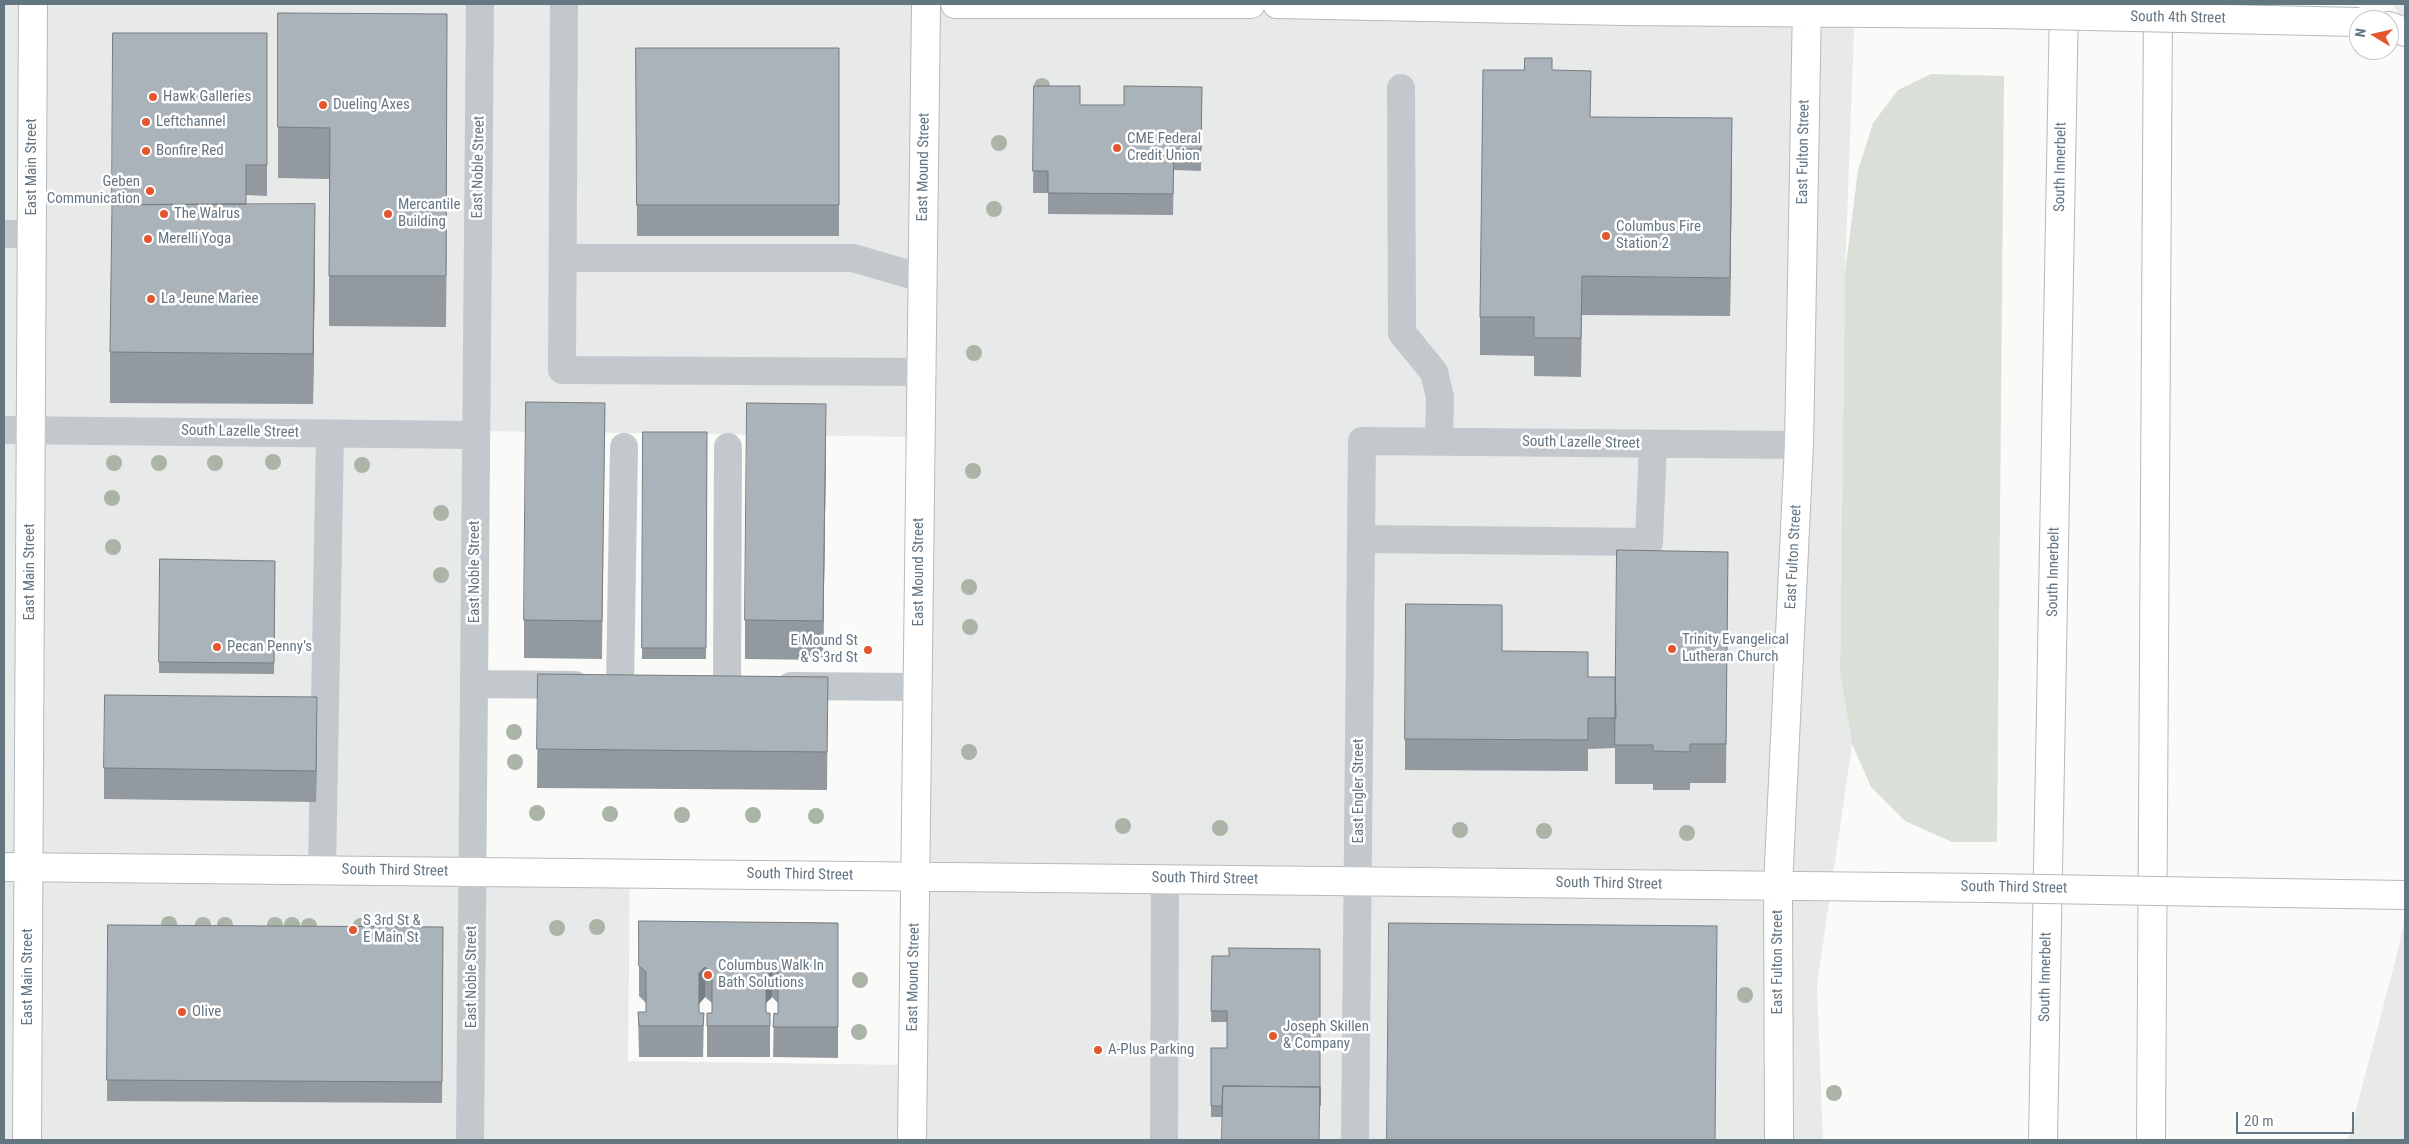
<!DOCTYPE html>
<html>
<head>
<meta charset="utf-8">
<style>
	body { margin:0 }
	#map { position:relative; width:2409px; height:1144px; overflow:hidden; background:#fafaf8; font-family:"Roboto Condensed",sans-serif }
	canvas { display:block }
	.frame { position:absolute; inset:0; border:5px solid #657683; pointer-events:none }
	.north { position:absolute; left:2349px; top:10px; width:50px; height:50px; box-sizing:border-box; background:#fff; border:1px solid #c1c8cd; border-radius:50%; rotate:279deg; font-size:14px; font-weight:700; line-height:20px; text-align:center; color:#657683 }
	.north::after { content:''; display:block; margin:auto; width:18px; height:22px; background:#e4572e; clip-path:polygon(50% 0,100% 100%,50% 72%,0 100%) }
	.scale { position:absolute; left:2236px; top:1112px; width:118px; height:22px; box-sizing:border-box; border:2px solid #657683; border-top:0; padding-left:6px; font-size:15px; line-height:18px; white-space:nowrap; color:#657683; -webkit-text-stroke:4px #fff; paint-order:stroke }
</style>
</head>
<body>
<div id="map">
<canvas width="2409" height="1144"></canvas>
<div class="frame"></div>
<div class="north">N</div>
<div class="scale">20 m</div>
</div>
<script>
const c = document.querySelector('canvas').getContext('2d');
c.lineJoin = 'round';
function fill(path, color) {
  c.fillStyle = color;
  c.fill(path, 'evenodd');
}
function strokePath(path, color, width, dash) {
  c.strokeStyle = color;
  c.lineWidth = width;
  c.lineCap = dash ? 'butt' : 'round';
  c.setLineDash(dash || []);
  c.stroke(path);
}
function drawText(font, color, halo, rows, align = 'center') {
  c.font = font + ' "Roboto Condensed",sans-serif';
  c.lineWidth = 5;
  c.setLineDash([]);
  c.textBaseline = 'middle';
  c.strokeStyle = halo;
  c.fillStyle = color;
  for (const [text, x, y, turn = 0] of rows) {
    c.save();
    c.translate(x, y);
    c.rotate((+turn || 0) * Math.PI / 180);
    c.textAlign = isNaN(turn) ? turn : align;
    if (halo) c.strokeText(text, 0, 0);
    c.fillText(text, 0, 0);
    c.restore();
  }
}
const built = new Path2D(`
	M4,4H1855L1845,272L1840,673L1852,744L1817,986L1823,1140H4ZM479,431L920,437L911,1065L628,1061L630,872L472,870Z
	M2393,4H2405V27Z
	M2405,919V1140H2348L2395,962Z`);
const green = new Path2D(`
	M1931,74L2004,76L1997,842H1952L1905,821L1871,787L1852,744L1840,673L1845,272L1858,170L1873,123L1898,90Z`);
const minor = new Path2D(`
	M564,4L562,370L922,372
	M1401,88L1402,333L1434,372L1440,397L1439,442
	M4,234H32
	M563,258H853L922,278
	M4,430L476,435
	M1361,539L1649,542L1653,444
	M474,684L575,685
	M620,685L624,447
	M727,686L728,447
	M791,686L918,687
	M322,870L330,434
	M470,1140L480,4
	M1164,1140L1165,879
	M1355,1140L1362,441L1799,445`);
const major = new Path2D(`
	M955,4H1251
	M1277,4L1622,11L1998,14
	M2389,26L2405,32
	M4,867L1989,888
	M2214,892L2405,895
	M27,1140L33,4
	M912,1140L926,4
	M1779,1140L1778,886L1799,445L1807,4`);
const highway = new Path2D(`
	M2043,1140L2064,4
	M2151,1140L2158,4`);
const majorBridge = new Path2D(`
	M1998,14L2359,22
	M1989,888L2214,892`);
const trees = [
	[1042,86],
	[999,143],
	[994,209],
	[974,353],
	[273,462],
	[114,463],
	[159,463],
	[215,463],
	[362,465],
	[973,471],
	[112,498],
	[441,513],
	[113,547],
	[441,575],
	[969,587],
	[970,627],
	[514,732],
	[969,752],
	[515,762],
	[537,813],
	[610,814],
	[682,815],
	[753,815],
	[816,816],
	[1123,826],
	[1220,828],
	[1460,830],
	[1544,831],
	[1687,833],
	[169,924],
	[203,925],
	[225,925],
	[275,925],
	[292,925],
	[309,926],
	[361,926],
	[381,926],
	[597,927],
	[557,928],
	[860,980],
	[1745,995],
	[859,1032],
	[1834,1093]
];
const wall = new Path2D(`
	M267,33V196L246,195V204L315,255L313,404L110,403V352Z
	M636,48H839V236H637Z
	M447,65L446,327L329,326V179L278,178V127Z
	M1552,70L1590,117L1732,157L1730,316L1582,315L1581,377L1534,376V356L1480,355V317Z
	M1034,86L1080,105H1124L1202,87L1201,171L1174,170L1173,215L1048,214V193H1033Z
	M605,403L602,659L524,658V620Z
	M643,432H707L706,659H642Z
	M826,443L823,660L745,659V620Z
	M1728,552L1726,783H1690V790H1653V784H1615V748L1588,749V771L1405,770V739L1502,605V651L1588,677H1615Z
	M160,559L275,561L274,674L159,673Z
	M538,674L828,677L827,790L537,788Z
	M317,728L316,802L104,799V768Z
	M639,921L838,923V1058L773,1057L774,1013L778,1014V1003L772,997L766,1003V1013H770V1057H707V1013H712V1003L705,997L699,1004V1013H704L703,1057H639L638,1012H646V1003L639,996Z
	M108,925L443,927L442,1103L107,1101Z
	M1320,949L1222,1117H1211V1048H1227V1022H1211L1212,956H1229Z`);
const shadedWall = new Path2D(`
	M447,65L446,327V276Z
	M1732,118V157L1730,316V278Z
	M315,204V255L313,404V354Z
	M826,404V443L823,660V621Z
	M317,697V728L316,802V771Z
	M705,967V997L699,1004V973Z
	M772,967V997L766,1003V972Z`);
const building = new Path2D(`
	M278,13L447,14L446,276H329L330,128L278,127Z
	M113,33H267V165H246V204L112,205Z
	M636,48H839V205H637Z
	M1525,58H1552V70L1591,71L1590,117L1732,118L1730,278L1582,276L1581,338H1534V317H1480L1483,70H1524Z
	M1034,86H1080V105H1124V86L1202,87L1201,149H1174L1173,194L1048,193V171H1033Z
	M315,204L313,354L110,352L112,205Z
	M526,402L605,403L602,621L524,620Z
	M747,403L826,404L823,621L745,620Z
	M643,432H707L706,648H642Z
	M1617,550L1728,552L1726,744H1690V752L1653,751V745H1615Z
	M160,559L275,561L274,663L159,662Z
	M1406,604L1502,605V651L1588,652V677H1615L1616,718H1588V740L1405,739Z
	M538,674L828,677L827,752L537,749Z
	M105,695L317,697L316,771L104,768Z
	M639,921L838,923V1027H773L774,1013L778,1014V972L772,967L766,972V1013H770V1026H707V1013H712V973L705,967L699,973V1013H704L703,1026H639L638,1012H646V972L639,966Z
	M1389,923L1717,926L1715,1140H1387Z
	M108,925L443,927L442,1082L107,1080Z
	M1229,948L1320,949V1106V1087L1223,1086L1222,1106H1211V1048H1227V1011H1211L1212,956H1229Z
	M1223,1086L1320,1087L1319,1140H1222Z`);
const markers = [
	[153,97,5,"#e4572e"],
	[323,105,5,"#e4572e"],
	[146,122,5,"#e4572e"],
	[1117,148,5,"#e4572e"],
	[146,151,5,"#e4572e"],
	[150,191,5,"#e4572e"],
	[164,214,5,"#e4572e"],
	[388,214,5,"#e4572e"],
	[1606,236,5,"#e4572e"],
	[148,239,5,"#e4572e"],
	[151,299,5,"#e4572e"],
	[217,647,5,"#e4572e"],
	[1672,649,5,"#e4572e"],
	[868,650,5,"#e4572e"],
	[353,930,5,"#e4572e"],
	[708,975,5,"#e4572e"],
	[182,1012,5,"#e4572e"],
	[1273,1036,5,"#e4572e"],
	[1098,1050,5,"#e4572e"]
];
const streetNames = [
	["South 4th Street",2178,18,1],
	["East Fulton Street",1804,152,-89],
	["East Main Street",32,167,-90],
	["East Noble Street",479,167,-89],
	["East Mound Street",924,167,-89],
	["South Innerbelt",2061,167,-89],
	["South Lazelle Street",240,432,1],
	["South Lazelle Street",1581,443,1],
	["East Fulton Street",1794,557,-87],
	["East Main Street",30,572,-90],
	["East Noble Street",475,572,-90],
	["East Mound Street",919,572,-90],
	["South Innerbelt",2054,572,-89],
	["East Engler Street",1359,791,-90],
	["South Third Street",395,871,1],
	["South Third Street",800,875,1],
	["South Third Street",1205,879,1],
	["South Third Street",1609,884,1],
	["South Third Street",2014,888,1],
	["East Fulton Street",1778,962,-90],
	["East Main Street",28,977,-90],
	["East Noble Street",472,977,-90],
	["East Mound Street",914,977,-89],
	["South Innerbelt",2046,977,-89]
];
const poiNames = [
	["Hawk Galleries",163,97],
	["Dueling Axes",333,105],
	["Leftchannel",156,122],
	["CME Federal",1127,139],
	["Credit Union",1127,156],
	["Bonfire Red",156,151],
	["Geben",140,182,"right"],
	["Communication",140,199,"right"],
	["Mercantile",398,205],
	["Building",398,222],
	["The Walrus",174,214],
	["Columbus Fire",1616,227],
	["Station 2",1616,244],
	["Merelli Yoga",158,239],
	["La Jeune Mariee",161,299],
	["Trinity Evangelical",1682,640],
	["Lutheran Church",1682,657],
	["E Mound St",858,641,"right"],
	["& S 3rd St",858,658,"right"],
	["Pecan Penny's",227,647],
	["S 3rd St &",363,921],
	["E Main St",363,938],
	["Columbus Walk In",718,966],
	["Bath Solutions",718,983],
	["Olive",192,1012],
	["Joseph Skillen",1283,1027],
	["& Company",1283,1044],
	["A-Plus Parking",1108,1050]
];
fill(built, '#e8e9e9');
fill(green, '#dadfd7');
strokePath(major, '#b5babe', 30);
strokePath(highway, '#b4b9bd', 30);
strokePath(minor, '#c3c8cc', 28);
strokePath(major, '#fff', 28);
strokePath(highway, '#fff', 28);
strokePath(majorBridge, '#b5babe', 30, []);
strokePath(majorBridge, '#fff', 28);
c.fillStyle = '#aab4a7';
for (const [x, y] of trees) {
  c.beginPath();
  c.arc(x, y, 8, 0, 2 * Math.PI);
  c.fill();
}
fill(wall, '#929a9f');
fill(shadedWall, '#777d82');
fill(building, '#aab3b9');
strokePath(building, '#777d82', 1);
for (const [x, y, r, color] of markers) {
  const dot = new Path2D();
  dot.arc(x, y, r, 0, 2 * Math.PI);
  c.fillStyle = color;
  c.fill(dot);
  strokePath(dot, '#fff', 2);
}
drawText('15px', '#657683', '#fff', streetNames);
drawText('15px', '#657683', '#fff', poiNames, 'left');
</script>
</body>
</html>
